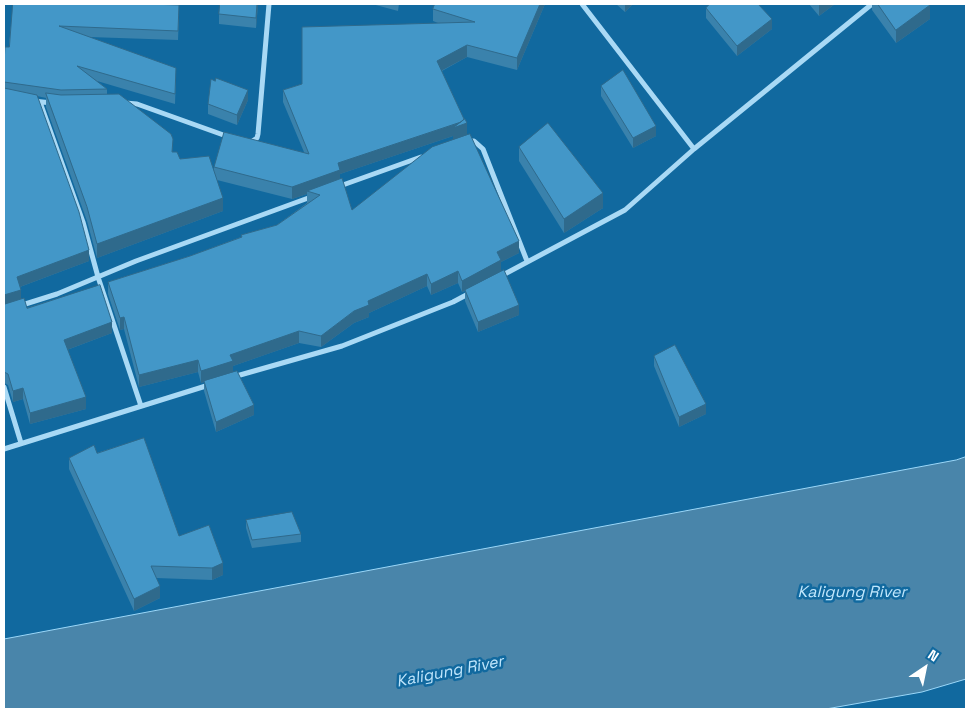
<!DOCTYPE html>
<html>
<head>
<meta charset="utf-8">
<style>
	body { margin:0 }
	#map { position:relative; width:970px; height:713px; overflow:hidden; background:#11699f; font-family:"Space Grotesk",sans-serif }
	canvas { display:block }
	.frame { position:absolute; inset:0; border:5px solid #fff; pointer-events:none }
	.north { position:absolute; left:900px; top:643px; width:50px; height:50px; -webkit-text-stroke:4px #11699f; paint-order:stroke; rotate:34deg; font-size:14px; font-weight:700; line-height:20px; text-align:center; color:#fff }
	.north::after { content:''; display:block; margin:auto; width:18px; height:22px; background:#fff; clip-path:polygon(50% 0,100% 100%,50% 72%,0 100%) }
</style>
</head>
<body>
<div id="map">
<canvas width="970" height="713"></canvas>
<div class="frame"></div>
<div class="north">N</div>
</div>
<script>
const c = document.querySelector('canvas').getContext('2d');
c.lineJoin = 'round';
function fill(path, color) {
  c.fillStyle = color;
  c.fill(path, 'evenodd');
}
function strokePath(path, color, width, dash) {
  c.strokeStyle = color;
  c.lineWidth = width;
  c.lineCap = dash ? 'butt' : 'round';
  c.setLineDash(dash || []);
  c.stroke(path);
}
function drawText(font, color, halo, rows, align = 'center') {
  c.font = font + ' "Space Grotesk",sans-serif';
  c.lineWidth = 5;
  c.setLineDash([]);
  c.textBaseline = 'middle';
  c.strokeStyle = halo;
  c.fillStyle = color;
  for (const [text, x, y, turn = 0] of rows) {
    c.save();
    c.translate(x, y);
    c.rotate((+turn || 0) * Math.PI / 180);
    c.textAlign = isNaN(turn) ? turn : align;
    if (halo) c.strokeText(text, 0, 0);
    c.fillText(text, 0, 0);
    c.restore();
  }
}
const water = new Path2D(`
	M966,457V679L922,692L826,709H4V639L956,460Z`);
const street = new Path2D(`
	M582,4L694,149
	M33,101L52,103
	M40,102L83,222L98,277L141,406
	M125,103L137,104L229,137
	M467,141H474L483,149L527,261
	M251,142L257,138L258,134L269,4
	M340,186L421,157
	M501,276L625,210L694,149L872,4
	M19,306L57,294L136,261L311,197
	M233,377L342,346L453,302L470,293
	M4,387L21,443
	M4,449L209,385`);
const wall = new Path2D(`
	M13,4L179,15L178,40L89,37L176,77L175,104L97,81L107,89V94L173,152L180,159L214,173V167L304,152L283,102V90L302,84L438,23L433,21V9L435,4H545L517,70L467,57L442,71L467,135L519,253L501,262V271L519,315L478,332L465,301V291L462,292L458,283L431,295L427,286L369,313V317L354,323L321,347L299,343L233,366V372L254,415L216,432L204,391V382L201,383L198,372L139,387L124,329L120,330L108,294V282L190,256L241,237V235L277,225L307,203V194L292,199L217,180L223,211L97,258L87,221L46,107V98L37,96L89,261L20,287L21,299L27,308L112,333L67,350L86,409L30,424L23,399L13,402L8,385L4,383V62L9,47ZM453,136V140L352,210L340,179V174Z
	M258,4L256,28L219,24V14Z
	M372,4H399L398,11Z
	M616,4H633L625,12Z
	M809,4H835L819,16Z
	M872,4H929L930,19L896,43L872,10Z
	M706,8L772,29L737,56L706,18Z
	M601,86L656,136L633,148L601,96Z
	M248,100L237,125L208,114V104Z
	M519,147L603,208L564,233L519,161Z
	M654,356L706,414L679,427L654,366Z
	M97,453L179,536L223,575L212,580L156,578L160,598L134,611L69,469V458Z
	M246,520L301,534V542L252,548L246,528Z`);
const shadedWall = new Path2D(`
	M257,4H258L256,28V18Z
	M540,4H545L517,70V58Z
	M625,4H633L625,12Z
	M819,4H835L819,16Z
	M930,5V19L896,43V30Z
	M772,19V29L737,56V46Z
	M467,45V57L437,73V61Z
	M248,90V100L237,125V115Z
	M465,121L467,123V137L453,142V136L340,174V182L307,191V194L292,199V187L338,163Z
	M656,126V136L633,148V138Z
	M603,193V208L564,233V219Z
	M223,198V211L97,258V244Z
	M519,241V253L501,262V272L462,292V281L497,252Z
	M89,250V261L17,288V277Z
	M458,271V283L431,295V284Z
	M427,274V286L369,313V317L354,323L321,347V336L368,301Z
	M21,290V301L4,307V295Z
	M519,305V315L478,332V322Z
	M124,317V329L120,330V318Z
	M112,322V333L64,351V340Z
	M299,331V343L233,366V373L201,383V371L230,355Z
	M198,360V372L139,387V375Z
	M23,388V399L13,402V391Z
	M5,394V406H4V395Z
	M86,397V409L30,424V413Z
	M706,404V414L679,427V417Z
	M254,405V415L216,432V422Z
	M223,563V575L212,580V568Z
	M160,586V598L134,611V599Z`);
const building = new Path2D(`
	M13,4H149L179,5L178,31L59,26L176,68L175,94L77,66L107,89L61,90L4,82V62L5,47H9Z
	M220,4H257L256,18L219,14Z
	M435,4H540L517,58L467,45L437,61L464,119L461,122L338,163L340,170L292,187L214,167L224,132L309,154L283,90L302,84V27L475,22L433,9Z
	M710,4H758L772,19L737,46L706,8Z
	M878,4H929L930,5L896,30Z
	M623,70L656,126L633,138L601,86Z
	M216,78L248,90L237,115L208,104L211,79L215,81Z
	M4,88L37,95L79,212L89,250L17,277L21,290L4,295Z
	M46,93L61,95L119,94L171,134L173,139L172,152H177L180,159L209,156L223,198L97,244L87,207Z
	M465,119L467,123L453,128Z
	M548,123L603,193L564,219L519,147Z
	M470,134L519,241L497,252L501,260L462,281L458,271L431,284L427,274L368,301L369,305L354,311L321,336L299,331L230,355L233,361L201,371L198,360L139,375L124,317L120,318L108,282L190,256L242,237L241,235L277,225L320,195L307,191L342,178L352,210L432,147Z
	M504,270L519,305L478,322L465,290Z
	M100,285L112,322L64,340L86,397L30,413L23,388L13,391L8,374L4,372V303L5,304L24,298L27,308Z
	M675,345L706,404L679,417L654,356Z
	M237,371L254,405L216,422L204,381Z
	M144,438L179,536L209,525L223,563L212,568L151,566L160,586L134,599L69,458L94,445L97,453Z
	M292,512L301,534L252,540L246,520Z`);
const waterNames = [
	["Kaligung River",852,593],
	["Kaligung River",450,672,-11]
];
fill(water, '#4985aa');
strokePath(water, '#9bd7f8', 1);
strokePath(street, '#a9d9f5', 5);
fill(wall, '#3a82ac');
fill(shadedWall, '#2f6a8c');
fill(building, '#4397c8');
strokePath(building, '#2f6a8c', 1);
drawText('italic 16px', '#c0e6fc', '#11699f', waterNames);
</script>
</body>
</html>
